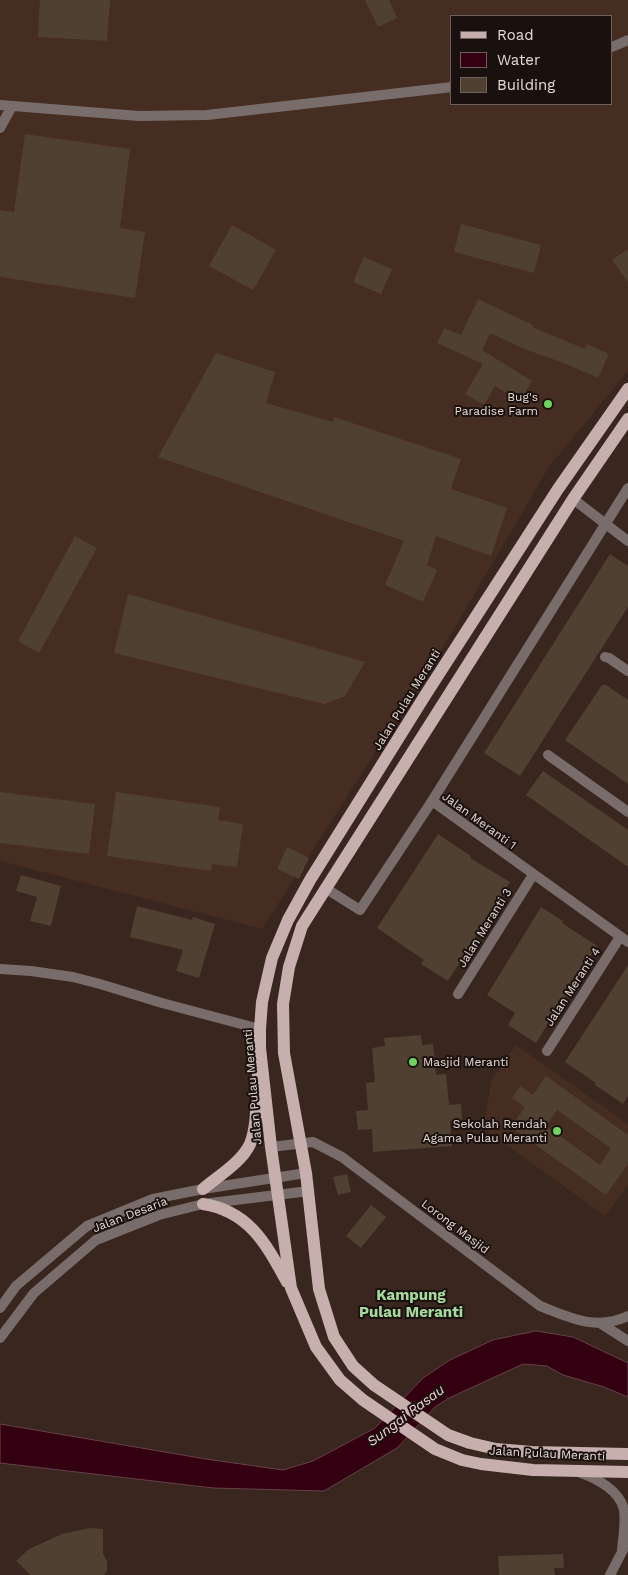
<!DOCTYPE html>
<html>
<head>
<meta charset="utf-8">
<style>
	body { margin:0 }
	#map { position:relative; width:628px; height:1575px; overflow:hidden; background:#39261e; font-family:"Work Sans",sans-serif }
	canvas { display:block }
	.legend { position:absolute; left:450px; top:15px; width:162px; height:90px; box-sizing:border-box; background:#1a110e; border:1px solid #6c615d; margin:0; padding:6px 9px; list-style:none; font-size:15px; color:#e6d9d3 }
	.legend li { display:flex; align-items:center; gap:10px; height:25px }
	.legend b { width:25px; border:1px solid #6c615d }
</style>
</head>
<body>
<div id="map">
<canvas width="628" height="1575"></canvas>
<ul class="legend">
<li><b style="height:6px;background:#c7afad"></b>Road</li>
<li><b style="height:14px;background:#320011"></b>Water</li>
<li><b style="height:14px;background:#504031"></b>Building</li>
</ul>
</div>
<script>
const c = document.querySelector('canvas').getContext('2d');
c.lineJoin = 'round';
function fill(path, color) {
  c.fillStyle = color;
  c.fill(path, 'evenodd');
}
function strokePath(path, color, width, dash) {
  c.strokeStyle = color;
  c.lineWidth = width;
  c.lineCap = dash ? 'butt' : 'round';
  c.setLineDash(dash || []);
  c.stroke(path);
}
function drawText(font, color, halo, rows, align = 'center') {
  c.font = font + ' "Work Sans",sans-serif';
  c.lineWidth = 4;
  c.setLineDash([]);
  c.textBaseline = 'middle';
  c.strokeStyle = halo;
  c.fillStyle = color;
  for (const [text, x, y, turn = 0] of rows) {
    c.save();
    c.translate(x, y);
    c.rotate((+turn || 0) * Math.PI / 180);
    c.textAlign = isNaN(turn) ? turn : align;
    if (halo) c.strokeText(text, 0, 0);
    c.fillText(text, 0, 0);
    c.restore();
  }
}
const built = new Path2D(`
	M0,0H628V371L549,467L448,639L262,929L0,861ZM452,16H612V104H452Z
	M516,1045L628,1124V1185L605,1216L483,1128L492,1079Z`);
const water = new Path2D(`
	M536,1331L573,1337L628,1363V1397L604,1387L563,1375L547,1366L523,1364L449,1398L435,1407L397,1448L324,1491L213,1488L0,1463V1424L206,1459L283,1470L313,1461L375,1428L423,1378L450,1360L493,1340Z`);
const building = new Path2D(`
	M40,0H110L107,41L38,37Z
	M365,0H389L397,18L378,27Z
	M25,134L130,149L120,228L145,232L135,298L0,277V210L14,212Z
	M461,224L541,245L534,273L454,252Z
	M232,225L276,250L253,290L209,266Z
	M628,249V282L612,260Z
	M364,257L392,269L381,294L353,282Z
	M478,299L533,325L532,327L585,349L587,344L609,354L598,378L566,364L522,348L490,333L482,350L532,381L520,401L495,386L484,405L465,394L483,364L437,343L444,328L461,335Z
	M216,353L275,372L266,403L333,422L334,417L461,459L451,489L507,508L491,556L436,536L427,565L437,570L423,602L385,585L404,541L158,457Z
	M75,536L97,548L39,653L18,641Z
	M610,554L628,566V607L520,776L484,753Z
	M128,594L365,662L345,696L324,704L114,653Z
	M602,685H606L628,700V784L565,740Z
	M543,771L628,830V867L526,795Z
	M0,792L95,804L89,854L0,843Z
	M116,792L220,807L218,820L243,824L237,867L212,864L211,871L107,856Z
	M438,834L471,856L470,858L510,882L448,981L421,964L424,960L377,928Z
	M287,847L309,858L299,879L277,869Z
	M21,875L61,886L51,926L30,921L37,897L16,891Z
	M137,906L192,920L193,917L215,924L199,978L176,971L183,950L130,937Z
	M541,907L563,921L562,923L597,946L536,1043L508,1025L515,1013L487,995Z
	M628,965V1096L623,1104L595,1085L596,1083L565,1062Z
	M421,1035L422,1045L433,1044L436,1075L446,1074L449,1105L461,1104L462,1120L450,1121L452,1146L373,1152L372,1129L358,1130L356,1111L368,1110L366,1083L375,1082L372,1048L385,1046L384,1038Z
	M546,1076L628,1135V1164L606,1195L511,1127L525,1107L512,1098L520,1086L533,1095ZM557,1110L611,1148L600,1165L546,1126Z
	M347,1174L351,1192L338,1195L333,1177Z
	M371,1205L386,1217L361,1248L346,1236Z
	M89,1528L103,1529V1554L107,1561V1571L104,1575H31L16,1561L29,1549L62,1534Z
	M563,1554L564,1568H554L555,1575H499L498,1556Z`);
const minor = new Path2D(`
	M612,47L628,40
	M0,105L139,116L207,115L452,87
	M0,128L12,106
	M573,499L628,541
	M605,657L609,658L628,671
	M548,755L628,812
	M432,801L628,488
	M325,888L360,910L432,801L628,942
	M0,969L31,971L73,977L100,984L162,1003L260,1029
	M458,994L533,875
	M547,1051L620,937
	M271,1147L313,1142L342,1157L540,1306C571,1318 595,1331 628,1316
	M0,1308L16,1286L87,1226L153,1199L203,1189L306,1173
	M600,1323L628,1341
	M0,1338L34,1293L96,1240L159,1215L203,1204L309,1191
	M581,1473C598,1479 620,1491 624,1510C626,1523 623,1537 622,1550
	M610,1575L626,1544`);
const primary = new Path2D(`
	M628,389L558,489L426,694L310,880L288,920L272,958L262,1002L260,1029V1048L271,1147L291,1288L316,1347L340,1380L363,1400L435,1449L462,1460L481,1464L533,1470L628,1472
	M628,419L573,499L302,926L289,967L283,1004L284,1053L306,1173L319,1289L334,1337L353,1366L374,1385L448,1435L470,1443L496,1449L532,1452L628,1454
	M203,1189C218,1176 242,1162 250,1144C258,1125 256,1095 258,1075
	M203,1204C249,1211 266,1244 287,1282`);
const markers = [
	[548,404,5,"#70d35e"],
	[413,1062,5,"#70d35e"],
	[557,1131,5,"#70d35e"]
];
const poiNames = [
	["Bug's",538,397],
	["Paradise Farm",538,411],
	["Masjid Meranti",423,1062,"left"],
	["Sekolah Rendah",547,1124],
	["Agama Pulau Meranti",547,1138]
];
const streetNames = [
	["Jalan Pulau Meranti",407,700,-58],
	["Jalan Meranti 1",479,821,36],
	["Jalan Meranti 3",485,928,-58],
	["Jalan Meranti 4",573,987,-57],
	["Jalan Pulau Meranti",253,1087,-95],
	["Jalan Desaria",130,1215,-21],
	["Lorong Masjid",455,1227,37],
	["Jalan Pulau Meranti",547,1454,3]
];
const waterNames = [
	["Sungai Rasau",406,1416,-37]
];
const quarterNames = [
	["Kampung",411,1296],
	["Pulau Meranti",411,1313]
];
fill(built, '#462d22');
fill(water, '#320011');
strokePath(water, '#68414b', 1);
fill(building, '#504031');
strokePath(minor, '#796d6c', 10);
strokePath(primary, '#c7afad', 12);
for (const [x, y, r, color] of markers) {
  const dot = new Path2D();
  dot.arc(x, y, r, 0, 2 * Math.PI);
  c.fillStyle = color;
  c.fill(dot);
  strokePath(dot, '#1a110e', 2);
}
drawText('12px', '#e6d9d3', '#1a110e', poiNames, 'right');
drawText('12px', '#e6d9d3', '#1a110e', streetNames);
drawText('italic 14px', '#f6ced5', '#1a110e', waterNames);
drawText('bold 15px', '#a6da9c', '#1a110e', quarterNames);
</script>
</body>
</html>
